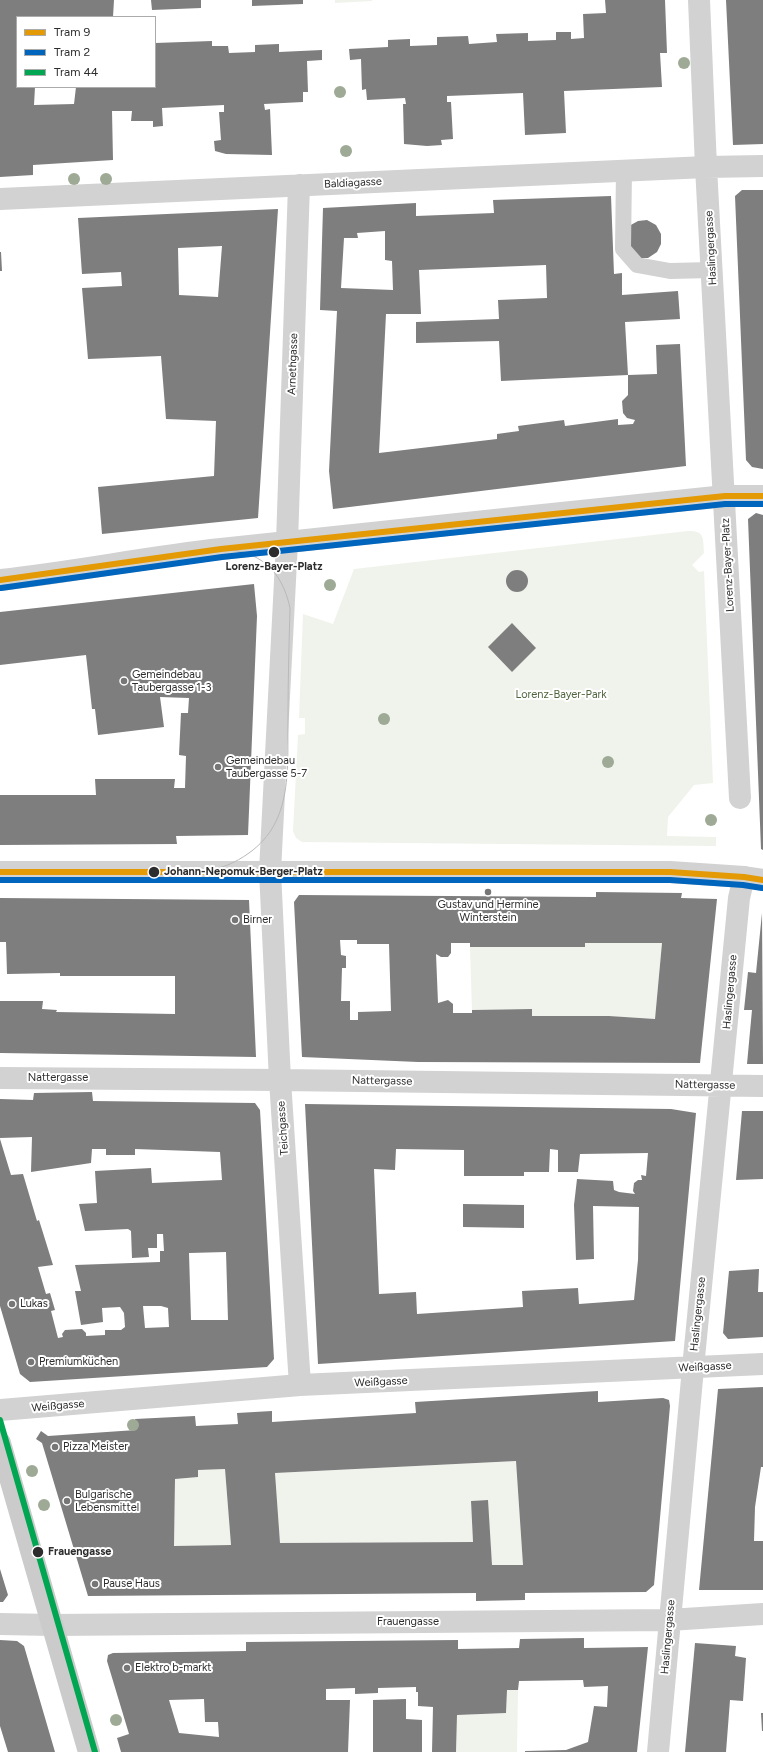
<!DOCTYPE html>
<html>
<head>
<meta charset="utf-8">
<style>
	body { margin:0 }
	#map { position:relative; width:763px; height:1752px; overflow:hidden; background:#fff; font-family:Figtree,sans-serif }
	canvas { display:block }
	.legend { position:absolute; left:16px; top:16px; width:140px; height:72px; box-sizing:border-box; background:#fff; border:1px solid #ababab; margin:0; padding:5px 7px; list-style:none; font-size:12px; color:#2d2d2d }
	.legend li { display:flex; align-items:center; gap:8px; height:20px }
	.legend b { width:20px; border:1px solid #ababab }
</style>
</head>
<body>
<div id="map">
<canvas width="763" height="1752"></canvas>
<ul class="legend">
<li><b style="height:5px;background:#e39a04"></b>Tram 9</li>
<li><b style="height:5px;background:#0065bd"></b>Tram 2</li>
<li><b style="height:5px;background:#00a651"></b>Tram 44</li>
</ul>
</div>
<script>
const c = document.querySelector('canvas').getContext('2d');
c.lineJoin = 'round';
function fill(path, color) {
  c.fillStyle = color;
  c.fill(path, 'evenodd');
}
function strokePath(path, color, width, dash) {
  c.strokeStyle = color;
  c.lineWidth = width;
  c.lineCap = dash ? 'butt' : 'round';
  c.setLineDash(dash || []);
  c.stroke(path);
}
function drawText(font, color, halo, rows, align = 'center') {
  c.font = font + ' Figtree,sans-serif';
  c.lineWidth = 4;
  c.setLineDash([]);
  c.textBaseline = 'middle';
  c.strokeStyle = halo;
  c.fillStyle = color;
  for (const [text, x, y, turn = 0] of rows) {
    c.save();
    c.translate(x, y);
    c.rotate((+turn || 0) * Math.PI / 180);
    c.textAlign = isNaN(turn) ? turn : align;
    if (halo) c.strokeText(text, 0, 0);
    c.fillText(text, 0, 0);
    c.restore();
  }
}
const green = new Path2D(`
	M335,0H372V1L335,3Z
	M688,531C705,531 703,538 704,553L692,565L699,572L704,571L713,783L694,785L668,817L667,836L716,837V846L302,842L296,838L293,831L298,735L305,734V718H299L303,614L333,624L354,569Z
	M585,943H662L655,1019L609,1016H532V1009L472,1010L470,947H585Z
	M516,1461L523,1565H492L487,1500L471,1501L473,1542L280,1543L275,1473Z
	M225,1469L231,1545L174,1546L175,1479L198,1477V1470Z
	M507,1690H518L517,1752H456L457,1715L506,1713Z`);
const building = new Path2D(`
	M0,0H114L113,17H17V87H35L34,105L74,104L76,87H155V43L212,41V46H228L229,53L255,52V45L279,44V52L322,50V60L307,61L308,92H303V102L264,104L265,110L270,109L272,155L226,154L215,151L214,141L221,140L219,112H224V105L162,108L163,126L153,127V121H131L132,111H112L113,160L33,165V175L0,177Z
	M151,0H201V8L152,10Z
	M252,0H303V4L252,6Z
	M605,0H665L667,53H660L662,87L564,91L566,133L525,135L523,93L447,96V102H451L453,139L441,140L442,145L427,146L404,144L403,104H406L405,98L367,100L366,89L362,90L361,59L350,60L349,49L388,47V40L410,39V46L437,45V37L468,36L469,44L497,42L496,34L528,33V41L556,40V32H571V39L584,38L583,14L606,13Z
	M726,0H763V144L733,145Z
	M742,190H763V469L752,467L746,460L735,196Z
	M611,196L614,274L622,273V295L678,291L680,319L625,322L628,375L657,374L656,345L680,344L686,466L333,509L329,471L337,311L320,310L323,208L416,203V216L494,213L493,200ZM385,231V260L392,261L393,290L341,288L344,238H358L357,233ZM546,265L547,298L498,300L499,319L416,322V343L499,341L501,381L628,375V395L622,401L623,413L627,418L635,420L633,424L618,425V419L565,426L564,420L518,426L519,431L497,434V439L379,453L386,314H421L419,270Z
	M278,209L258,518L102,534L98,487L214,476L216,421L166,419L161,356L88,359L82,288L122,286L121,272L82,274L78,218ZM222,246L218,297L179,295L178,248Z
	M647,220L656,225L661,234V244L657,252L648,258H638L630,253L629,226L638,221Z
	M0,252H1L2,271H0Z
	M756,513L763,515V850L761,849L748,519Z
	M506 581a11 11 0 1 1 22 0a11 11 0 1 1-22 0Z
	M254,584L257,616L248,835L176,836L177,844L0,845V795H96L95,779H175L174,788H185L186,756L179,755L181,713H188L189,698L160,697L164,727L98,735L95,709H92L86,655L0,665V612Z
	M512,623L536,648L512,672L488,647Z
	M596,892L682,893L681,898L717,899L700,1063L418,1062L302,1057L294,902L299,895L596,897ZM340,940H357V944H389L391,1011L358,1012V1020H350V1001H341L342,968H346V956L341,955ZM451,943H470V947H585V943H662L655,1019L609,1016H532V1009L472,1010V1013H453V1004L448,1000L438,1003L436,954L441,957H448L451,953Z
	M0,898L249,900L256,1057L0,1053V1001H43L42,1009L57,1010L56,1012L175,1014V976H60V973L7,974L6,942H0Z
	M762,913L763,1064H747L752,1010H744L748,972L756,973Z
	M92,1092L93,1101L255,1103L260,1110L274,1359L267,1367L30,1382L20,1374L0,1306V1139L11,1175L23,1174L37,1221L39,1220L53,1265L38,1267L46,1294L50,1293L55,1310L51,1311L58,1338L63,1337L62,1334L65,1330L82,1329L86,1333V1336L105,1335V1330H121L125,1327L124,1313L120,1307L102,1308L103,1322L81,1325L75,1291H81L75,1265L160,1262V1251H164L163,1234H157V1248H148L149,1257L132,1258L131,1231L128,1229L85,1231L79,1204L97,1203L95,1171L151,1168L152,1183L222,1180L220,1152L135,1149V1155H106V1149H92L91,1163L31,1172L32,1137L0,1138V1099L33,1100L34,1093ZM226,1252L228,1320H191L189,1253ZM143,1306H161L168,1308L169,1327L145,1328Z
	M305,1104L671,1109L696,1113L675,1341L318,1364ZM396,1149L464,1150V1176H524V1172H549L550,1149L558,1150V1172H578L580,1154L648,1153L646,1176L641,1175L642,1180H638L634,1183L633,1191L635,1194L619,1192L614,1190L613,1181L577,1179L574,1205L576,1260L594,1259L593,1206L639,1207L638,1260L634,1300L579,1304L578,1288L522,1291L523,1307L417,1314L416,1292L379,1294L374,1169L395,1170Z
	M742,1111H763V1179L736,1180Z
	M463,1204L524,1205V1228L463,1227Z
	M759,1269L758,1292H763V1337L728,1339L723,1333L729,1271Z
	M763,1387V1467H761L755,1507L754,1541H763V1590H699L718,1389Z
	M598,1391V1402L663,1398L669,1400L670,1406L654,1585L646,1592L525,1593V1600L476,1601V1593L88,1596L42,1443L36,1439L41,1431L48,1436L136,1430L135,1419L195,1416L196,1426L238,1424L237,1413L272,1411V1422L416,1413L415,1402ZM516,1461L523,1565H492L488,1500L471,1501L473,1542L280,1543L275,1473ZM225,1469L231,1545L174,1546L175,1479L198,1477V1470Z
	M0,1569L8,1595L3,1602H0Z
	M584,1638V1648L648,1647L637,1752H525V1751L566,1750L588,1742L594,1706L607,1707L608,1686L584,1687L583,1680L519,1681L518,1690H507L506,1713L457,1715L456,1752H432L433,1707L418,1706V1692H416V1687L378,1688V1693L355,1694V1688L326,1689V1700H350L348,1752H121L117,1738L129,1734L107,1661L108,1655L113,1653L246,1651V1642L458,1640V1649L519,1648L520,1639ZM204,1699L205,1722H218L219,1737L179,1733L169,1700Z
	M0,1640L17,1641L24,1646L55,1752H8L0,1726Z
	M695,1643L736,1646L735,1656L746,1658L743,1701L730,1700L726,1752H685Z
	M406,1699V1719L422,1720V1752H373V1700Z
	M761,1713H763V1731H762Z`);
const service = new Path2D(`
	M624,171L623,249L637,265L670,271L712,270`);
const minor = new Path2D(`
	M699,0L706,167L740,798
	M299,185L287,542L270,871L280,1080L300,1385
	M0,199L706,167L763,166
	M0,1078L280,1080L763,1086
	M0,1410L300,1385L763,1364
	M0,1624L52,1625L669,1620L763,1614
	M658,1752L693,1368L739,898L744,877`);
const tertiary = new Path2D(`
	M0,580C74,572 147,557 221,549C389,530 557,514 725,496H763
	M0,872H670L744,877L763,880`);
const secondary = new Path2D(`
	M0,1443L89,1752`);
const tram = new Path2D(`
	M204,871C221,869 235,863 249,853C294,821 287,767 288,717C288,680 289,644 290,608C282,570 259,550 221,549`);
const tram1 = new Path2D(`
	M0,580L221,549L725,496H763
	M0,872H670L744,877L763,880`);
const tram2 = new Path2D(`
	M1,588L222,557L725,504H763
	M0,880H670L743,885L762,888`);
const tram3 = new Path2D(`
	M0,1420L95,1752`);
const trees = [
	[684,63],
	[340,92],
	[346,151],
	[74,179],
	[106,179],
	[330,585],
	[384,719],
	[608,762],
	[711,820],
	[133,1425],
	[32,1471],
	[44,1505],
	[116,1720]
];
const markers = [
	[274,552,6,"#2d2d2d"],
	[124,681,4,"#767676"],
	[218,767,4,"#767676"],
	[154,872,6,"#2d2d2d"],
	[488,892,4,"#767676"],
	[235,920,4,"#767676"],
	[12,1304,4,"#767676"],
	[31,1362,4,"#767676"],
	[55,1447,4,"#767676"],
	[67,1501,4,"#767676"],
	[38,1552,6,"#2d2d2d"],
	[95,1584,4,"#767676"],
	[127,1668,4,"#767676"]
];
const streetNames = [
	["Baldiagasse",353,183,-3],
	["Haslingergasse",711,248,-93],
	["Arnethgasse",293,364,-88],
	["Lorenz-Bayer-Platz",728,565,-93],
	["Haslingergasse",730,992,-85],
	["Nattergasse",58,1078],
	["Nattergasse",382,1081,1],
	["Nattergasse",705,1085,1],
	["Teichgasse",283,1128,-94],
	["Haslingergasse",698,1314,-84],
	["Weißgasse",705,1367,-3],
	["Weißgasse",381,1382,-3],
	["Weißgasse",58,1406,-5],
	["Frauengasse",408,1622],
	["Haslingergasse",668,1637,-85]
];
const stopNames = [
	["Lorenz-Bayer-Platz",274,567,"center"],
	["Johann-Nepomuk-Berger-Platz",164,872],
	["Frauengasse",48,1552]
];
const poiNames = [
	["Gemeindebau",132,675],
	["Taubergasse 1-3",132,688],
	["Gemeindebau",226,761],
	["Taubergasse 5-7",226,774],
	["Gustav und Hermine",488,905,"center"],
	["Winterstein",488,918,"center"],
	["Birner",243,920],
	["Lukas",20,1304],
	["Premiumküchen",39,1362],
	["Pizza Meister",63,1447],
	["Bulgarische",75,1495],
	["Lebensmittel",75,1508],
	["Pause Haus",103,1584],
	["Elektro b-markt",135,1668]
];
const parkNames = [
	["Lorenz-Bayer-Park",561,695]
];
fill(green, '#f0f3eb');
fill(building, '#7e7e7e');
strokePath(service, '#d2d2d2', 16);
strokePath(minor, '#d2d2d2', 22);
strokePath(tertiary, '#d2d2d2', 22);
strokePath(secondary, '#cbcbcb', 22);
strokePath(tram, '#b9b9b9', 1);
strokePath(tram1, '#e39a04', 6);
strokePath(tram2, '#0065bd', 6);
strokePath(tram3, '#00a651', 6);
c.fillStyle = '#9eaa95';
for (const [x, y] of trees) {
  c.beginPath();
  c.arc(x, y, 6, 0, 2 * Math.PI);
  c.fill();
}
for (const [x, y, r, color] of markers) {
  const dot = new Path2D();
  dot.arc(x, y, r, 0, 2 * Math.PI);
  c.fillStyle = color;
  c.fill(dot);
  strokePath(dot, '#fff', 1.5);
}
drawText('11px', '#2d2d2d', '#fff', streetNames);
drawText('bold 11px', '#2d2d2d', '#fff', stopNames, 'left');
drawText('11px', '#2d2d2d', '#fff', poiNames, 'left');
drawText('11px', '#4f653e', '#fff', parkNames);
</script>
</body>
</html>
